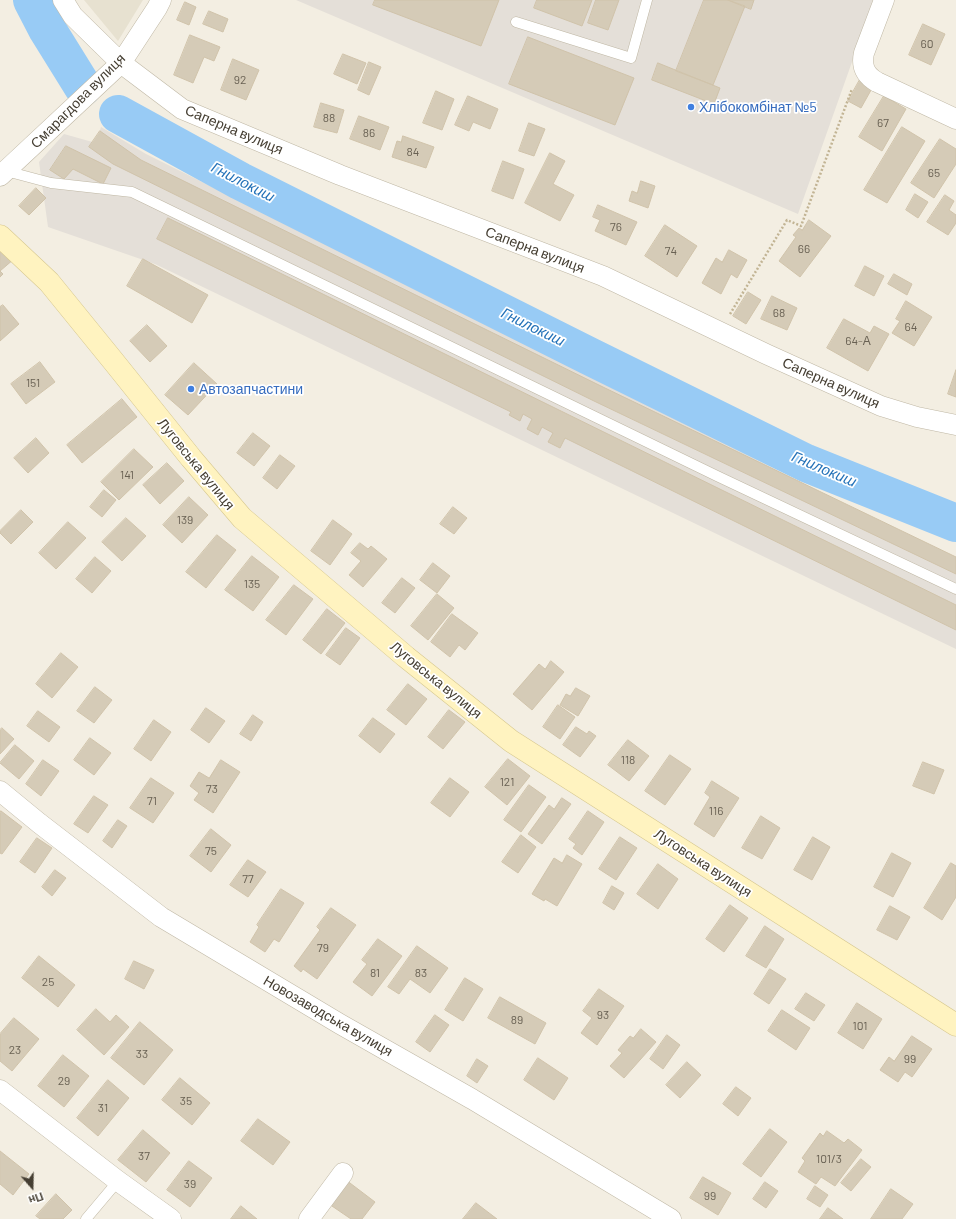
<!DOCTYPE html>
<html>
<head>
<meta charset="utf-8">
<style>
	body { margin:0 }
	#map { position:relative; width:956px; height:1219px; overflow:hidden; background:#f3eee2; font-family:Barlow,sans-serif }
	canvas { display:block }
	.north { position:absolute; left:12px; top:1167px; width:40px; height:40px; -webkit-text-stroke:3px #fff; paint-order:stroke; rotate:160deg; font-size:11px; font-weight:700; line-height:16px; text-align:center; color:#453e32 }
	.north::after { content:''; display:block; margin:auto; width:14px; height:18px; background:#453e32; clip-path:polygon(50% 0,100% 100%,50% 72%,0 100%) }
</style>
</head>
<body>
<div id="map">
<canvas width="956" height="1219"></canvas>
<div class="north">Пн</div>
</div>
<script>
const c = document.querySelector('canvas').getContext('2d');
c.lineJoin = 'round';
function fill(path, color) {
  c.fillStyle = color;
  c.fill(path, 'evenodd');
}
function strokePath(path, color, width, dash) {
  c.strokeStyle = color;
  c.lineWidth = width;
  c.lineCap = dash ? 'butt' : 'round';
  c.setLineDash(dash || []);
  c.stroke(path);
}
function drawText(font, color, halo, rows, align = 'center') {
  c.font = font + ' Barlow,sans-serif';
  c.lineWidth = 3.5;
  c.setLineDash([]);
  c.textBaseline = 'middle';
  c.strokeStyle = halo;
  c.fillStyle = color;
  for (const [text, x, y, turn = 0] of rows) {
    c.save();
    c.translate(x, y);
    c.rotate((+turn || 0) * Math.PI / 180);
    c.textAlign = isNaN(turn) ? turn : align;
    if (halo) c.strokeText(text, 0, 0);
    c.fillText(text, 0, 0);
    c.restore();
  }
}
const residential = new Path2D(`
	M84,0H143L118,41Z`);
const industrial = new Path2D(`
	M296,0H874L798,214Z
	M101,127L146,154L576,368L956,561V649L155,264L48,227L39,162L64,134L96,143Z`);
const river = new Path2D(`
	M32,0L47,29L83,87
	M118,114L240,181L589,356L806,463L956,523`);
const building = new Path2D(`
	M375,0H499L481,46L373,5Z
	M537,0H592L582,26L534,8Z
	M596,0H619L608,30L588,23Z
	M704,0H728L745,6L713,85L676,71Z
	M728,0H754L751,9Z
	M185,2L196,7L189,25L177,20Z
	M209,11L228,19L223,32L203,24Z
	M923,24L945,34L931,65L909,55Z
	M190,35L220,47L214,61L204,57L193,83L174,75Z
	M528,37L634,78L615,125L509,84Z
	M343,54L366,63L357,84L334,74Z
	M233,59L259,70L246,100L221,90Z
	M369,62L381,67L369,95L358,90Z
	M658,63L720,88L714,104L652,80Z
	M862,76L875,83L861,108L848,101Z
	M436,91L454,99L442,130L423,123Z
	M468,96L498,109L490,129L473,122L469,131L455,125Z
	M884,96L906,109L882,151L859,137Z
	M321,103L344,110L337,133L314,127Z
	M359,116L389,127L380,150L350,139Z
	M529,123L545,129L534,156L519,151Z
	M902,127L925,141L887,203L864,190Z
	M100,131L141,160L605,388L956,557V574L594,401L113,164L89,147Z
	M403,136L434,147L426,168L392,157L397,141L401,142Z
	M940,139L956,149V164L934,198L911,183Z
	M66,146L111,168L103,184L73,169L64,179L50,170Z
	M550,153L565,161L553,184L574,195L560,221L525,203Z
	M503,161L524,169L513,199L492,191Z
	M641,181L655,186L648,208L629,201L632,191L637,193Z
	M36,188L46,198L29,215L19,206Z
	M915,194L928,202L918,218L906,210Z
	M945,195L954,201L949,210L956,215V223L948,235L927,222Z
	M598,205L637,222L626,245L595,231L600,220L593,217Z
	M168,218L956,605V630L565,438L560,448L548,442L553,433L542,427L538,435L527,429L532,419L523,414L520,421L509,415L511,412L157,239Z
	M809,220L831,236L800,277L779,261L796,237L793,235L799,228L802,230Z
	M665,225L697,246L677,277L645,256Z
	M0,243L14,259L0,271L3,274L0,277Z
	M729,250L747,260L737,278L731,274L721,294L702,283L716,258L722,262Z
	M143,259L208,295L192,323L127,286Z
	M865,266L884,276L874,296L855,286Z
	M894,274L912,284L907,295L888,284Z
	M748,292L761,300L746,324L733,316Z
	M772,296L797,308L787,330L761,319Z
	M906,301L932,317L914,346L892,333L900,321L896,319Z
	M3,305L19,324L0,341V307Z
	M844,319L870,333L874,326L889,334L868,371L827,348Z
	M147,325L167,346L150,362L130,341Z
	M40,362L55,382L26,404L11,384Z
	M194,363L217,384L188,415L165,395Z
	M956,370V397L948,394Z
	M122,399L137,417L82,463L67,445Z
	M253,433L270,446L254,466L237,453Z
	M36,438L49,453L28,473L14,458Z
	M134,449L153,467L119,500L101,482Z
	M280,455L295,466L277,489L263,478Z
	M167,463L184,481L160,504L143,485Z
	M104,490L116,500L102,517L90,507Z
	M189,497L208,515L182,543L163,525Z
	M453,507L467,518L454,534L440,524Z
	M21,510L33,522L11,544L0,533V531Z
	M126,518L146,536L122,561L102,542Z
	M333,520L352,534L330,565L311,551Z
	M68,522L86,538L56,569L39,553Z
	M217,535L236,550L206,588L186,572Z
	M360,543L368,549L371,546L387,559L363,587L349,575L361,561L351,553Z
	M252,556L279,577L253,611L225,590Z
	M95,557L111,571L92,593L76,579Z
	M433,563L450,576L437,593L420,580Z
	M402,578L415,588L395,613L382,603Z
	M294,585L313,599L286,635L266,620Z
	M437,594L454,608L428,640L411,626Z
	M327,609L345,623L321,654L303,640Z
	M452,614L478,633L465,650L459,645L450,657L431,642Z
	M346,628L360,638L340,665L326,655Z
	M61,653L78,667L52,698L36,684Z
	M551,661L564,672L532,710L513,694L539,664L545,669Z
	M408,684L427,699L406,725L387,710Z
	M95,687L112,700L94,723L77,711Z
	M576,688L590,696L578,716L560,705L566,694L570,696Z
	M558,705L575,717L560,739L543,727Z
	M206,708L225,721L209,743L191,730Z
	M449,710L465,722L443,749L428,737Z
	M38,711L60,727L49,742L27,726Z
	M253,715L263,722L251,741L240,734Z
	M373,718L395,734L380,753L359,736Z
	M154,720L171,732L151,761L134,749Z
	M576,727L587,734L589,731L596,736L580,757L563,745Z
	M2,728L14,739L0,754V730Z
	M90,738L111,753L94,775L74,760Z
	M628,740L649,756L629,781L608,765Z
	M15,745L34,761L19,779L0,763Z
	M670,755L691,769L665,805L645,791Z
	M508,759L530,776L507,805L485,787Z
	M43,760L59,771L41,796L26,784Z
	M221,760L240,772L213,813L194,800L199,793L190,786L199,772L209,778Z
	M923,762L944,770L934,794L913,786Z
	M151,778L174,793L153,823L130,808Z
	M450,778L469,792L450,817L431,803Z
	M712,781L739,798L714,837L694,824L710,797L705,793Z
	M529,785L546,797L521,832L504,820Z
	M94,796L108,805L88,833L74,824Z
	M562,798L571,804L542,844L528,834L549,805L554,809Z
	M1,811L22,827L2,854L0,853V813Z
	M588,811L604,822L582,855L573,848L576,844L569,839Z
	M761,816L780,828L762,859L742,848Z
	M118,820L127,826L112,848L103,841Z
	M211,829L231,845L211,872L190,856Z
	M521,835L536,847L518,873L502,862Z
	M620,837L637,848L616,880L599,869Z
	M813,837L830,847L812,880L794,870Z
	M37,838L52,848L35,873L20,862Z
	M892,853L911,863L893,897L874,887Z
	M567,855L582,864L557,906L545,899L544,901L532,894L554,858L562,863Z
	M248,860L266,872L248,897L230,885Z
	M951,863L956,866V897L942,920L924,908Z
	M658,864L678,879L658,909L637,894Z
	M55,870L66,878L52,896L42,887Z
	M612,886L624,893L614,910L603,903Z
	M281,889L304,903L279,942L274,939L265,952L250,942L259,927L257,925Z
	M730,905L748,918L724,952L706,939Z
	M890,906L910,917L897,940L877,930Z
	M331,908L356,925L317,979L303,969L301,972L294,966L320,930L317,927Z
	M765,926L784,939L766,968L746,956Z
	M378,939L402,956L372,996L353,982L367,964L362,960Z
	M417,946L448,968L430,993L410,979L399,994L388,987Z
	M39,956L75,985L58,1007L22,978Z
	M134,961L154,970L144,989L125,979Z
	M770,969L786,979L769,1004L754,994Z
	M465,978L483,989L463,1021L445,1010Z
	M599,989L624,1006L597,1045L581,1033L592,1018L583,1011Z
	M806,993L825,1005L814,1021L795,1009Z
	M500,997L546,1023L535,1044L488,1018Z
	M857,1003L882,1019L863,1049L838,1033Z
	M96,1009L110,1022L116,1015L129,1027L104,1055L77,1030Z
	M782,1010L810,1028L796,1050L768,1031Z
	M435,1015L449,1025L430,1052L416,1042Z
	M14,1018L39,1039L12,1071L0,1061V1034Z
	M140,1022L173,1050L144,1085L111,1058Z
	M641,1029L656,1042L624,1078L610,1066L622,1053L618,1050L630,1036L633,1038Z
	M667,1035L680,1045L663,1069L650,1059Z
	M912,1036L932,1049L912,1077L905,1072L898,1082L880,1070L889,1057L894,1061Z
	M63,1055L89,1076L64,1107L38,1086Z
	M538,1058L568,1078L554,1100L524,1080Z
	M477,1059L488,1066L477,1083L467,1076Z
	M687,1062L701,1075L680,1098L666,1085Z
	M180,1078L210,1103L192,1125L162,1100Z
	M108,1080L129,1098L98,1136L77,1118Z
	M736,1087L751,1098L738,1116L723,1104Z
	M258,1119L290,1142L273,1165L241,1141Z
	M770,1129L787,1142L761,1177L743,1164Z
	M143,1130L170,1153L146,1182L118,1160Z
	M827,1131L844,1143L848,1139L862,1150L835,1186L821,1177L816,1184L798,1172L805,1161L802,1158L820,1133L823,1136Z
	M0,1151L29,1174L13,1195L0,1184Z
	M861,1159L871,1167L851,1191L841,1183Z
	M189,1161L212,1178L190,1207L167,1190Z
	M703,1177L731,1193L718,1215L690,1198Z
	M346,1180L375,1202L362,1219H351L329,1204Z
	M765,1182L778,1191L766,1208L753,1199Z
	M815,1186L828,1195L820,1207L807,1199Z
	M891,1189L913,1204L902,1219H871Z
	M56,1194L72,1210L63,1219H40L36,1216Z
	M476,1203L497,1219H463Z
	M241,1206L257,1219H231Z
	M828,1208L843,1219H820Z`);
const path = new Path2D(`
	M730,314L787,220L801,226L852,89`);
const lane = new Path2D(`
	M516,22L631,58L647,0
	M6,171L51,183L132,192L717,476L956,589
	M86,1219L118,1181`);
const street = new Path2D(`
	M63,0L73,16L121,63L182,109L340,175L603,276L766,354L881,406L917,417L956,425
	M884,0L864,53C861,66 865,75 877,82L956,119
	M0,176L121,63L157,8L161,0
	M0,791L39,823L161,917L340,1024L472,1099L671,1219
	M0,1090L118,1181L171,1219
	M309,1219L343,1173`);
const secondary = new Path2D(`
	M0,236L49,282L114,362L191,458L242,518L406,657L511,741L956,1025`);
const markers = [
	[691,107,4,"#3f7fe0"],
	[191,389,4,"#3f7fe0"]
];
const numberNames = [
	["60",927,44],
	["92",240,80],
	["88",329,118],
	["67",883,123],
	["86",369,133],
	["84",413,152],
	["65",934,173],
	["76",616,227],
	["66",804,249],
	["74",671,251],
	["68",779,313],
	["64",911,327],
	["64-А",858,341],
	["151",33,383],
	["141",127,475],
	["139",185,520],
	["135",252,584],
	["118",628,760],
	["121",507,782],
	["73",212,789],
	["71",152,801],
	["116",716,811],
	["75",211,851],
	["77",248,879],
	["79",323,948],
	["81",375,973],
	["83",421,973],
	["25",48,982],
	["93",603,1015],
	["89",517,1020],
	["101",860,1026],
	["23",15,1050],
	["33",142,1054],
	["99",910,1059],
	["29",64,1081],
	["35",186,1101],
	["31",103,1108],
	["37",144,1156],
	["101/3",829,1159],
	["39",190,1184],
	["99",710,1196]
];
const streetNames = [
	["Смарагдова вулиця",78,101,-45],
	["Саперна вулиця",234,130,23],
	["Саперна вулиця",535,250,21],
	["Саперна вулиця",831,383,24],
	["Луговська вулиця",196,464,51],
	["Луговська вулиця",436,680,39],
	["Луговська вулиця",703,863,33],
	["Новозаводська вулиця",328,1016,30]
];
const shopNames = [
	["Хлібокомбінат №5",699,107],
	["Автозапчастини",199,389]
];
const waterNames = [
	["Гнилокиш",243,182,27],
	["Гнилокиш",533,327,26],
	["Гнилокиш",824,469,23]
];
fill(residential, '#e7e1d0');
fill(industrial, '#e4dfd8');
strokePath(river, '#98cbf5', 38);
fill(building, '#d5cbb7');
strokePath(building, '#d0c3aa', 1);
strokePath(lane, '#bfb7a4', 11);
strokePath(street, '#bfb7a4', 21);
strokePath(secondary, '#d6c78e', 23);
strokePath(path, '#c2b494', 2.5, [2, 2]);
strokePath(lane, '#fff', 10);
strokePath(street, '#fff', 20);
strokePath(secondary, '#fff3c0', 22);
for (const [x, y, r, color] of markers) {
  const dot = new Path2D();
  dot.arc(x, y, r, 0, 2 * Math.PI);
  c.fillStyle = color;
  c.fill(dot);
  strokePath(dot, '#fff', 1.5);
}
drawText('12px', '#696153', null, numberNames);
drawText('14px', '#453e32', '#fff', streetNames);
drawText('14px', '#366cbe', '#fff', shopNames, 'left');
drawText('italic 15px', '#2472b8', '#fff', waterNames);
</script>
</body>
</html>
